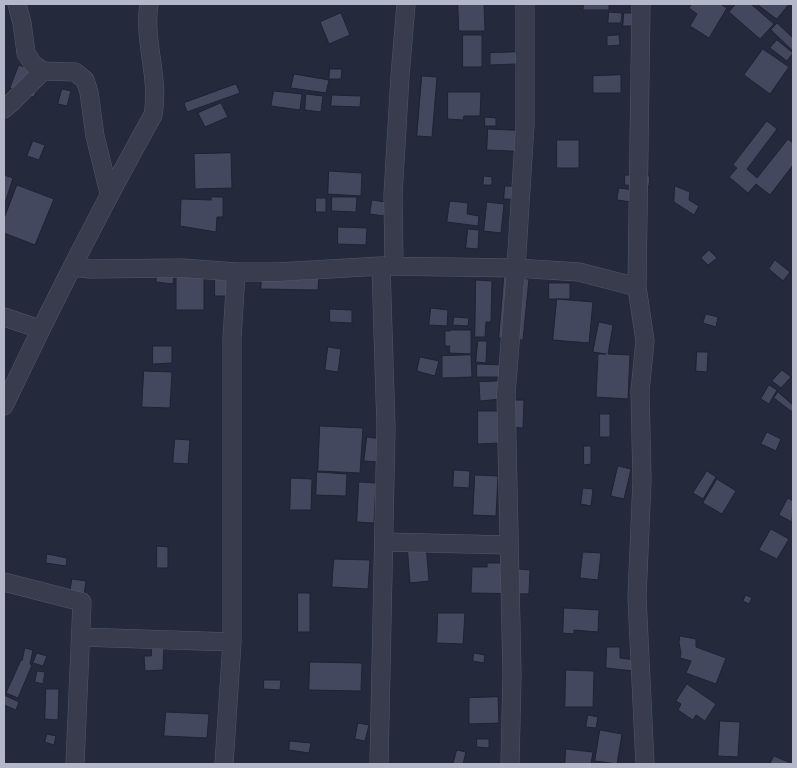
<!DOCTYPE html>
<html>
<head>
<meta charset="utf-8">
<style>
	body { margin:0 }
	#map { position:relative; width:797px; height:768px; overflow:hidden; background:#24293c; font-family:"Alegreya Sans",sans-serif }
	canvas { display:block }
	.frame { position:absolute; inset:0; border:5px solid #b4b7c7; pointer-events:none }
</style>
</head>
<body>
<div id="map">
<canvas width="797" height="768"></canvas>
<div class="frame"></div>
</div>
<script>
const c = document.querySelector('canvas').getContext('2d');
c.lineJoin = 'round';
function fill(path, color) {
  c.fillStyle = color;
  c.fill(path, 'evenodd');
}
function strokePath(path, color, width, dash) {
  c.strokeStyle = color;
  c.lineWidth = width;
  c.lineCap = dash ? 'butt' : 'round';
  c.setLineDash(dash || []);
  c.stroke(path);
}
const building = new Path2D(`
	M458,4H484L485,31H459Z
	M584,4H609V10H583Z
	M692,4H720L727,8L709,38L690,26L697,14L689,8Z
	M736,4H751L774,24L760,39L729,12Z
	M757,4H789L777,19Z
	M609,12L622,13L621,23H608Z
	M341,13L350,35L329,44L320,22Z
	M624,13H641V26H623Z
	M777,23L793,38V51L771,30Z
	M463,35H482V67H463Z
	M619,35L620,45L607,46V36Z
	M777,40L793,53L787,61L770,48Z
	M763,49L789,67L770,94L744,75Z
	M516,52L517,64L490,65V53Z
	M19,65L42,74L34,97L10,88Z
	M330,69H342L341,79H329Z
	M294,74L329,80L326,93L291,88Z
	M621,75V93H593V76Z
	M422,76L437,77L432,137L417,136Z
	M236,84L240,93L187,112L184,103Z
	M62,89L71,91L67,106L58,104Z
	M274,91L302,94L300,110L271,106Z
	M448,92H481L480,116H464L463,120L448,119Z
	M306,94L323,96L321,112L305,110Z
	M332,95L361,96L360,107L331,106Z
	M221,103L228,117L205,127L198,113Z
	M485,117L496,118V126H485Z
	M767,121L777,129L747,169L757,178L788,139L793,143V165L770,195L756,184L748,193L729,177L737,168L733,165Z
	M488,129L534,131L533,152L487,150Z
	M557,140H579V168H557Z
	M33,141L45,145L39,160L27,156Z
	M231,153L232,188L195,189L194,154Z
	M329,171L362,173L361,196L328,194Z
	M4,175L13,178L4,206Z
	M625,175L650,176L649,186L625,185Z
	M484,176L492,177V185H483Z
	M17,185L54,199L35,245L4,233V219Z
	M505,186L529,187V200L504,199Z
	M675,186L690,192L689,200L699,206L694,215L674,202Z
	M619,188L641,191L639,203L617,200Z
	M211,197H223V217H217L216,232L180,226L181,199L211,200Z
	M332,197H357L356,212L332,211Z
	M316,198H326V212H316Z
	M372,200L386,202L384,216L370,214Z
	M450,201L468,203L467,214L479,216L478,226L447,222Z
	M487,202L504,204L501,233L484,231Z
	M338,227L367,228L366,245L338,244Z
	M468,229L479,230L478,249L466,248Z
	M709,250L717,258L708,265L701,258Z
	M775,260L790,272L783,281L769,269Z
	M158,269L174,271L173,284L156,282Z
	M215,272H234V296H215Z
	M262,272L319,273L318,290L261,289Z
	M204,274V310H176V275Z
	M504,277L529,279L523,340L499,338Z
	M476,280L492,281L491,322H486L485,337H475Z
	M549,283H570V299H549Z
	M557,299L593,302L589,343L553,340Z
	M431,308L448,310L447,326L429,325Z
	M330,309L352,310V323L330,322Z
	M706,314L718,317L716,327L703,323Z
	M454,317L469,318L468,326L453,325Z
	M599,322L613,325L608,354L630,355L628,399L596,397L598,354H606L593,352Z
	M450,330H471V354L449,353L450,346H445V331H450Z
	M478,341H487L486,363L476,362Z
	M153,346H172V363L153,364Z
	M328,347L341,349L338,372L325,370Z
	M697,352H708L707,372L696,371Z
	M471,355L472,377L442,378V356Z
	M420,357L439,361L435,376L417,371Z
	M477,364L505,365V377H477Z
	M782,370L791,377L781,388L772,381Z
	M144,371L172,372L170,408L142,407Z
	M499,381L501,399L480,401L479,382Z
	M769,385L777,390L769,404L761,399Z
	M778,392L793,405L792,412L774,398Z
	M511,400H524L523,428L510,427Z
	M478,411H500V443L478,444Z
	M600,414H610V437H600Z
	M320,426L363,428L360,473L318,471Z
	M767,432L781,439L776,451L761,444Z
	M367,437L382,439L379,462L364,461Z
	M175,439L190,440L188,464L173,463Z
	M584,446H591V464L584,465Z
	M618,466L631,469L624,499L611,496Z
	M454,470L470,471L469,488L453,487Z
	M707,471L716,477L703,499L693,493Z
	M317,472L347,474L346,496L316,495Z
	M475,475L498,476L496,516L473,515Z
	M291,478L312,479L311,510H290Z
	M717,479L736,491L722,514L703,503Z
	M359,482L376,483L374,523L357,522Z
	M583,488L593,489L591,506L581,504Z
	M788,498L793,501L792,522L779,515Z
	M771,529L789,539L777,559L759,550Z
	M426,544L429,581L410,583L407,545Z
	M157,546L168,547V568H157Z
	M583,552L601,553L598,580L580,578Z
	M47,554L67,558L66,566L46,563Z
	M334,559L370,560L368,589L332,587Z
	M487,563H501V572L508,573V568L530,570L529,594L471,593L472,567H487Z
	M72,579L86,581L84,595L70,593Z
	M298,593H310V632H298Z
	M746,595L752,598L749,604L743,601Z
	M564,608L599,610L598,632L574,630V634L563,633Z
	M438,613H465L463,644L437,643Z
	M680,636L696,639V647L726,658L716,684L686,673L691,661L680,658L681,653L679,643Z
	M152,641L164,642L163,670L145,671L144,656H151Z
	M607,647H620V658L635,660L634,671L606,668Z
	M25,648L33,650L30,664L32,665L18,698L6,693L21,660H22Z
	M37,653L47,656L43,666L33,663Z
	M474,653L485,655L484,663L473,661Z
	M310,662L362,663L361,691L309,690Z
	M566,670L594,671L593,707H565Z
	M37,671L45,672L43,684L35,682Z
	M264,680H281L280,690L264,689Z
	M687,684L716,704L705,721L696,715L693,720L678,710L681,704L676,701Z
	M46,689H59L58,720L45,719Z
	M4,695L19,702L16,710L4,705Z
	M498,697L499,723L469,724V698Z
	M166,712L209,714L207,738L164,736Z
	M588,715L598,717L596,728L586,727Z
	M720,721L740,722L738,757L718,756Z
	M358,723L369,725L365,741L355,739Z
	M600,730L622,734L617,764L595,761Z
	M47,734L56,736L54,745L45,742Z
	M477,739H489V748L477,747Z
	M290,741L311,743L309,753L289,750Z
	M566,749L593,752L591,764H565Z
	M457,750L466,752L463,764H453Z
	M774,756L793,764H770Z`);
const minor = new Path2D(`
	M17,4L22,23L26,53L33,64L43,71L75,72L85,80L89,92L95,136L109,193
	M641,4L637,287L645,341L640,391L642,480L637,597L645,764
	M4,109L12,102L43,71
	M394,266L393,195L400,76L406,4
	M72,267L90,269L182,268L236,272H278L381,266L516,268L579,272L637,287
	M4,317L40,329
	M4,406C51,307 100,210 153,115C160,78 143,41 149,4
	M385,542L509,545
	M4,582L82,602L75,764
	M81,637L232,642
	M224,764L232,642V339L236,272
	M379,764L386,428L381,266
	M510,764L512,675L506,394L516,268L525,125V4`);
fill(building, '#43485e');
strokePath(building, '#1f2333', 1);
strokePath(minor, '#535767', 19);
strokePath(minor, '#383c4c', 18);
</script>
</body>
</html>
